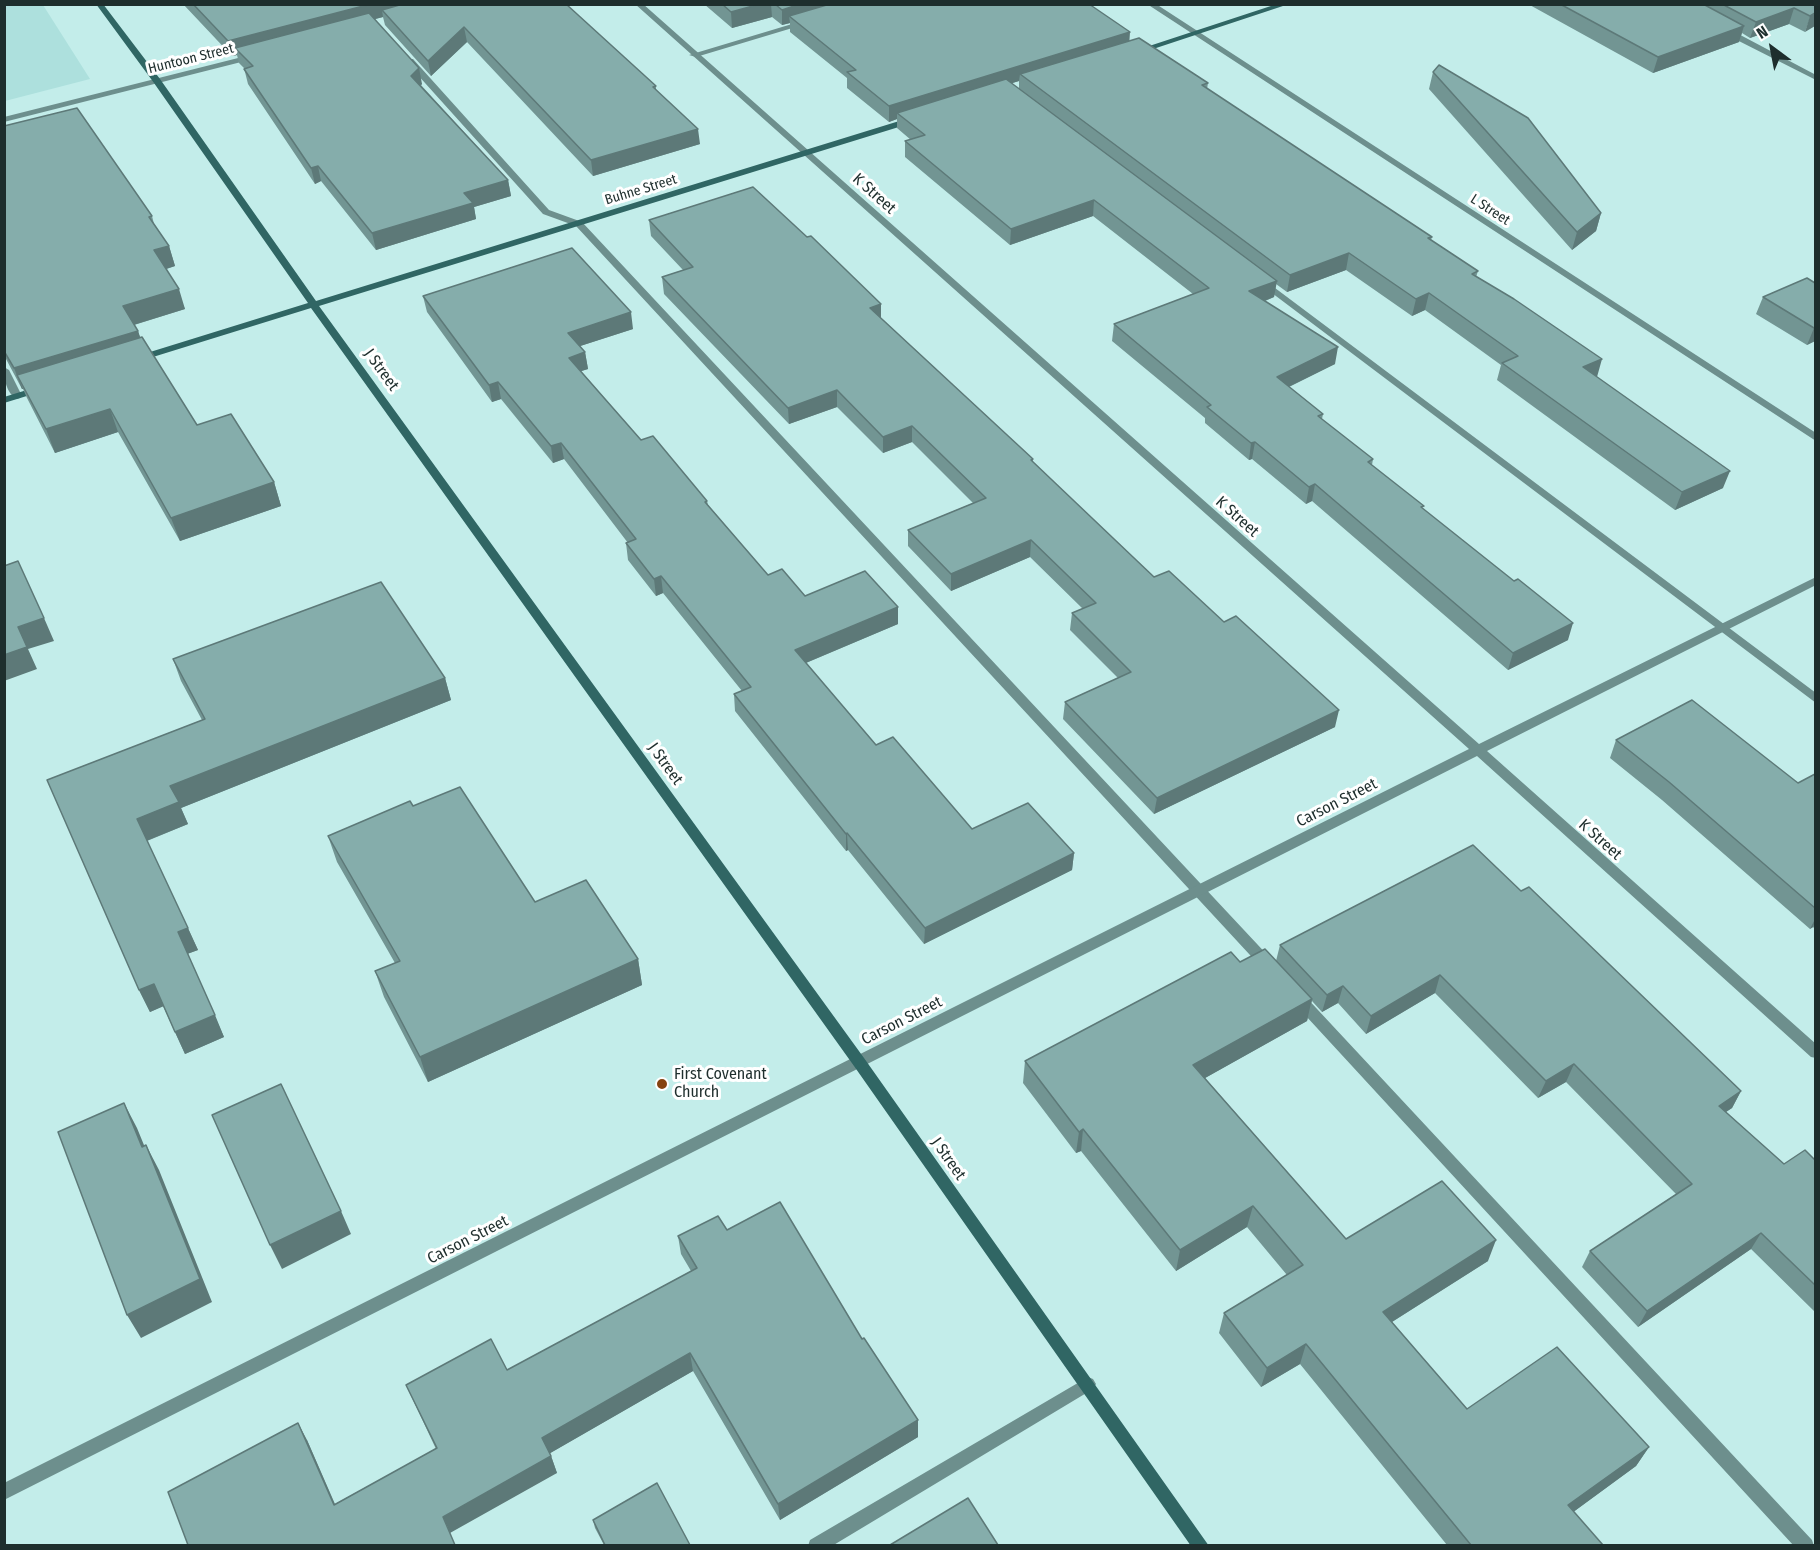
<!DOCTYPE html>
<html>
<head>
<meta charset="utf-8">
<style>
	body { margin:0 }
	#map { position:relative; width:1820px; height:1550px; overflow:hidden; background:#c3edea; font-family:"Fira Sans Condensed",sans-serif }
	canvas { display:block }
	.frame { position:absolute; inset:0; border:6px solid #1e2e2d; pointer-events:none }
	.north { position:absolute; left:1742px; top:18px; width:60px; height:60px; -webkit-text-stroke:4px #fff; paint-order:stroke; rotate:328deg; font-size:16px; font-weight:700; line-height:24px; text-align:center; color:#1e2e2d }
	.north::after { content:''; display:block; margin:auto; width:21px; height:27px; background:#1e2e2d; clip-path:polygon(50% 0,100% 100%,50% 72%,0 100%) }
</style>
</head>
<body>
<div id="map">
<canvas width="1820" height="1550"></canvas>
<div class="frame"></div>
<div class="north">N</div>
</div>
<script>
const c = document.querySelector('canvas').getContext('2d');
c.lineJoin = 'round';
function fill(path, color) {
  c.fillStyle = color;
  c.fill(path, 'evenodd');
}
function strokePath(path, color, width, dash) {
  c.strokeStyle = color;
  c.lineWidth = width;
  c.lineCap = dash ? 'butt' : 'round';
  c.setLineDash(dash || []);
  c.stroke(path);
}
function drawText(font, color, halo, rows, align = 'center') {
  c.font = font + ' "Fira Sans Condensed",sans-serif';
  c.lineWidth = 6;
  c.setLineDash([]);
  c.textBaseline = 'middle';
  c.strokeStyle = halo;
  c.fillStyle = color;
  for (const [text, x, y, turn = 0] of rows) {
    c.save();
    c.translate(x, y);
    c.rotate((+turn || 0) * Math.PI / 180);
    c.textAlign = isNaN(turn) ? turn : align;
    if (halo) c.strokeText(text, 0, 0);
    c.fillText(text, 0, 0);
    c.restore();
  }
}
const built = new Path2D(`
	M5,4L43,5L90,79L5,101Z`);
const lane = new Path2D(`
	M802,21L809,23L696,57L689,55Z
	M407,59H413L549,210L582,222L1272,960L1274,964L1272,968L1267,969L1262,968L576,226L543,214L407,63Z
	M1263,279L1816,693V703L1260,284V280Z
	M4,367L9,370L22,396L20,398L17,399C6,393 4,379 4,367Z
	M1299,994L1304,995L1812,1540L1814,1546H1794L1294,1003L1292,999L1294,995Z`);
const street = new Path2D(`
	M635,4H643L1479,744L1816,577V585L1487,751L1816,1044V1058L1811,1057L1477,756L4,1500V1483L1469,749Z
	M1147,4H1156L1816,433V441Z
	M1723,29H1729L1816,75V80L1723,33Z
	M254,54L258,56L257,58L4,122V117Z
	M1088,1377L1093,1379L1096,1384L1093,1389L832,1546H808L810,1540Z`);
const secondary = new Path2D(`
	M96,4H103L160,79L316,301L909,118H915V122L319,306L864,1058L1209,1546H1191L854,1066L311,308L140,361H134V357L308,303L154,83Z
	M1277,4H1289L1141,53L1134,51Z
	M40,386L45,389L43,391L4,403V397Z`);
const wall = new Path2D(`
	M183,4H566L656,86V90L700,144L593,176L467,42L431,76L385,25L383,17L375,19L422,84L421,85L508,180L511,196L474,207L476,219L376,250L321,181L315,184L248,84L244,68L239,63L237,55L232,56Z
	M704,4H1089L1129,41L1208,83L1207,89L1432,237L1431,240L1478,271L1476,277L1596,377L1723,488L1675,510L1497,380L1501,365L1425,310L1412,316L1346,270L1287,292L1276,284L1274,297L1265,301L1335,364L1289,387L1323,414L1322,419L1373,459L1372,465L1423,509L1568,640L1508,670L1312,501L1306,504L1252,459L1249,460L1205,423V418L1112,341L1114,324L1193,294L1093,216L1010,245L905,157V141L911,140L897,128V119L889,122L847,88V78L790,32V23L782,25L772,17L732,28ZM1019,81V89L1012,83Z
	M1528,4H1815L1805,32L1789,24L1750,38L1742,33L1739,42L1653,73Z
	M1433,72L1601,213L1596,231L1572,250L1429,89Z
	M4,126L152,216L154,224L169,246L175,266L166,269L185,309L134,325L138,331L140,338L197,425L274,482L281,506L180,541L118,432L55,453L27,398L23,389H22L6,359L4,360Z
	M649,220L881,318L1033,459V462L1154,577L1335,727L1154,814L1063,719L1065,702L1118,678L1070,630L1072,613L1083,609L1030,557L951,591L908,546V530L973,503L912,442L883,453L837,407L789,424L664,294L662,277L683,270L651,236Z
	M1815,283V341L1807,345L1756,314L1763,297Z
	M423,296L633,329L580,346L585,352L588,369L581,371L641,440L707,501L708,505L768,575L805,596L898,624L806,663L876,745L972,829L1074,853L1072,870L924,944L848,850L846,851L735,711L734,694L742,691L663,593L656,596L628,560L626,543H628L564,459L553,463L501,399L492,402L427,312Z
	M173,659L445,678L451,700L181,808L188,824L147,841L198,950L187,954L224,1037L185,1054L163,1006L150,1012L139,990L47,780L202,720L181,681Z
	M1616,740L1798,783L1815,774V929L1813,927L1810,929L1662,800L1610,758Z
	M413,806L535,902L638,959L642,985L428,1082L384,997L375,971L395,963L337,862L328,836Z
	M1521,891L1741,1091L1732,1108L1726,1112L1784,1164L1815,1160V1312L1751,1249L1638,1327L1582,1267L1590,1251L1676,1194L1566,1082L1538,1098L1435,993L1366,1034L1338,1003L1322,1012L1312,1001L1307,1021L1205,1078L1346,1239L1488,1261L1392,1322L1467,1409L1649,1447L1636,1466L1573,1512L1603,1545H1447L1300,1364L1261,1387L1219,1333L1224,1313L1287,1275L1247,1227L1176,1271L1081,1151L1076,1153L1023,1083L1025,1061L1240,962L1276,961L1280,945Z
	M727,1230L862,1339L918,1420V1437L780,1520L693,1371L550,1453L557,1473L188,1545L307,1440L335,1504L436,1449L406,1385L507,1370L691,1271L681,1254L678,1236Z
	M593,1520L690,1545H604L595,1528Z`);
const shadedWall = new Path2D(`
	M371,4H431L382,10L383,17L240,54L235,48L237,55L232,56L228,41Z
	M760,4H771L772,17L732,28L731,12Z
	M800,4H853L789,16L790,23L782,25V10Z
	M1794,8L1789,24L1750,38L1756,22Z
	M1815,13V26L1805,32L1810,16Z
	M1744,26L1739,42L1653,73L1658,57Z
	M464,27L467,42L431,76L428,61Z
	M1130,32L1129,47L1020,74L1019,81L903,117L897,113V119L889,122V106Z
	M419,68L422,84L415,91L411,76Z
	M698,129L700,144L593,176L591,160Z
	M318,166L321,181L315,184L311,168Z
	M508,180L511,196L474,207L476,219L376,250L372,233L464,193Z
	M1094,200L1093,216L1010,245L1011,229Z
	M1601,213L1596,231L1572,250L1577,232Z
	M169,246L175,266L160,271L154,250Z
	M1349,253L1346,270L1287,292L1290,275Z
	M1277,281L1274,297L1247,308L1249,291Z
	M179,289L185,309L130,326L123,306Z
	M1429,293L1425,310L1412,316L1416,299Z
	M881,304V321L870,308Z
	M631,312L633,329L571,349L568,333Z
	M1815,327V341L1807,345L1814,328Z
	M138,331L145,351L17,375L23,389H22L14,368Z
	M1338,347L1335,364L1274,394L1277,377Z
	M585,352L588,369L572,374L569,358Z
	M1602,359L1597,377L1583,367Z
	M498,382L501,399L492,402L489,385Z
	M837,390V407L789,424L788,408Z
	M110,409L118,432L55,453L46,429Z
	M912,426V442L883,453V437Z
	M1255,442L1252,459L1249,460L1251,443Z
	M561,443L564,459L553,463L551,446Z
	M1730,471L1723,488L1675,510L1682,492Z
	M274,482L281,506L180,541L171,518Z
	M1315,484L1312,501L1306,504L1309,487Z
	M1031,540L1030,557L951,591V574Z
	M661,576L663,593L656,596L654,579Z
	M898,607V624L796,667L795,650Z
	M44,618L54,641L28,649L37,669L4,681V655L18,627Z
	M1573,623L1568,640L1508,670L1513,653Z
	M445,678L451,700L181,808L188,824L146,841L137,819L170,786Z
	M1339,710L1335,727L1154,814L1157,798Z
	M847,833L848,850L846,851V834Z
	M1074,853L1072,870L924,944L925,928Z
	M1815,919V922L1813,927L1810,929Z
	M188,928L198,950L187,954L178,932Z
	M638,959L642,985L428,1082L420,1057Z
	M1440,975L1435,993L1366,1034L1371,1016Z
	M154,984L164,1006L150,1012L139,990Z
	M1343,986L1338,1003L1322,1012L1327,995Z
	M1312,999L1307,1021L1189,1087L1193,1065Z
	M215,1015L224,1037L185,1054L175,1032Z
	M1574,1064L1566,1082L1538,1098L1546,1081Z
	M1741,1091L1732,1108L1709,1123L1719,1106Z
	M124,1103L137,1128L155,1172L142,1147Z
	M1083,1129L1081,1151L1076,1153L1079,1132Z
	M146,1145L159,1170L212,1302L141,1338L127,1315Z
	M1253,1206L1247,1227L1176,1271L1180,1250Z
	M341,1211L351,1234L282,1269L270,1245Z
	M1761,1233L1751,1249L1638,1327L1647,1311Z
	M1496,1240L1488,1261L1376,1332L1383,1312Z
	M1306,1344L1300,1364L1261,1387L1267,1368Z
	M690,1353L693,1371L547,1455L542,1438Z
	M918,1420V1437L780,1520L778,1504Z
	M298,1423L307,1440L342,1521L334,1505Z
	M1649,1447L1636,1466L1557,1524L1568,1505Z
	M551,1456L557,1473L450,1533L443,1517Z`);
const building = new Path2D(`
	M193,4H371L228,41Z
	M403,4H566L656,86L653,87L698,129L591,160L464,27L428,61L382,10Z
	M722,4H760L731,12Z
	M775,4H800L782,10Z
	M830,4H1089L1130,32L889,106L847,72L856,70L789,16Z
	M1560,4H1703L1744,26L1658,57Z
	M1722,4H1815V13L1810,16L1794,8L1756,22Z
	M369,13L419,68L411,76L508,180L464,193L473,203L372,233L318,166L311,168L244,69L253,66L235,48Z
	M1139,38L1208,83L1202,85L1432,237L1428,238L1478,271L1472,274L1514,299L1602,359L1583,367L1730,471L1682,492L1502,363L1518,356L1429,293L1416,299L1349,253L1290,275L1020,74Z
	M1439,65L1528,118L1601,213L1577,232L1433,72Z
	M1006,79L1277,281L1249,291L1338,347L1277,377L1323,414L1318,416L1373,459L1368,462L1424,506L1421,507L1514,581L1518,579L1573,623L1513,653L1315,484L1309,487L1255,442L1251,443L1207,407L1211,405L1114,324L1209,288L1094,200L1011,229L905,141L925,135L897,113Z
	M77,108L152,216L149,217L169,246L154,250L179,289L123,306L138,331L14,368L4,351V126Z
	M753,187L807,237L811,236L881,304L870,308L1033,459L1031,460L1154,577L1169,571L1224,622L1236,616L1339,710L1157,798L1065,702L1131,672L1072,613L1096,603L1031,540L951,574L908,530L986,498L912,426L883,437L837,390L788,408L662,277L693,267L649,220Z
	M572,248L631,312L568,333L585,352L569,358L641,440L653,436L707,501L705,502L768,575L782,569L805,596L865,571L898,607L795,650L876,745L893,737L972,829L1028,803L1074,853L925,928L847,833L846,834L734,694L751,687L661,576L654,579L626,543L636,539L561,443L551,446L498,382L489,385L423,296Z
	M1807,278L1815,283V327L1814,328L1763,297Z
	M142,337L197,425L231,414L274,482L171,518L110,409L46,429L17,375Z
	M18,561L44,618L18,627L27,647L4,655V566Z
	M381,582L445,678L170,786L179,802L137,819L188,928L178,932L215,1015L175,1032L154,984L139,990L47,780L205,719L173,659Z
	M1692,700L1798,783L1815,774V908L1669,782L1616,740Z
	M460,787L535,902L586,880L638,959L420,1057L375,971L400,961L328,836L410,801L413,806Z
	M1473,845L1521,891L1529,887L1741,1091L1719,1106L1784,1164L1805,1150L1815,1160V1285L1761,1233L1647,1311L1590,1251L1692,1184L1574,1064L1546,1081L1440,975L1371,1016L1343,986L1327,995L1280,945Z
	M1265,949L1312,999L1193,1065L1346,1239L1442,1181L1496,1240L1383,1312L1467,1409L1557,1347L1649,1447L1568,1505L1603,1545H1471L1306,1344L1267,1368L1224,1313L1303,1265L1253,1206L1180,1250L1083,1129L1079,1132L1025,1061L1231,952L1240,962Z
	M281,1084L341,1211L270,1245L212,1115Z
	M124,1103L142,1147L146,1145L200,1279L127,1315L58,1132Z
	M780,1202L862,1339L864,1338L918,1420L778,1504L690,1353L542,1438L551,1456L443,1517L455,1545H188L168,1492L298,1423L334,1505L437,1448L406,1385L491,1339L507,1370L697,1268L678,1236L718,1216L727,1230Z
	M657,1483L690,1545H605L593,1520Z
	M968,1498L998,1545H890Z`);
const markers = [
	[662,1084,6,"#854310"]
];
const farStreetnames = [
	["Huntoon Street",191,59,-14],
	["Buhne Street",641,190,-17],
	["L Street",1490,210,33]
];
const streetNames = [
	["K Street",874,194,42],
	["J Street",381,370,54],
	["K Street",1237,517,42],
	["J Street",665,764,54],
	["Carson Street",1337,803,-27],
	["K Street",1600,840,42],
	["Carson Street",902,1021,-27],
	["J Street",948,1159,55],
	["Carson Street",468,1240,-27]
];
const poiNames = [
	["First Covenant",674,1075],
	["Church",674,1093]
];
fill(built, '#ade0dd');
fill(lane, '#6d8f8d');
fill(street, '#6d8f8d');
fill(secondary, '#306664');
fill(wall, '#729593');
fill(shadedWall, '#5d7978');
fill(building, '#85adab');
strokePath(building, '#5d7978', 1.5);
for (const [x, y, r, color] of markers) {
  const dot = new Path2D();
  dot.arc(x, y, r, 0, 2 * Math.PI);
  c.fillStyle = color;
  c.fill(dot);
  strokePath(dot, '#fff', 2);
}
drawText('14px', '#1e2e2d', '#fff', farStreetnames);
drawText('16px', '#1e2e2d', '#fff', streetNames);
drawText('16px', '#1e2e2d', '#fff', poiNames, 'left');
</script>
</body>
</html>
